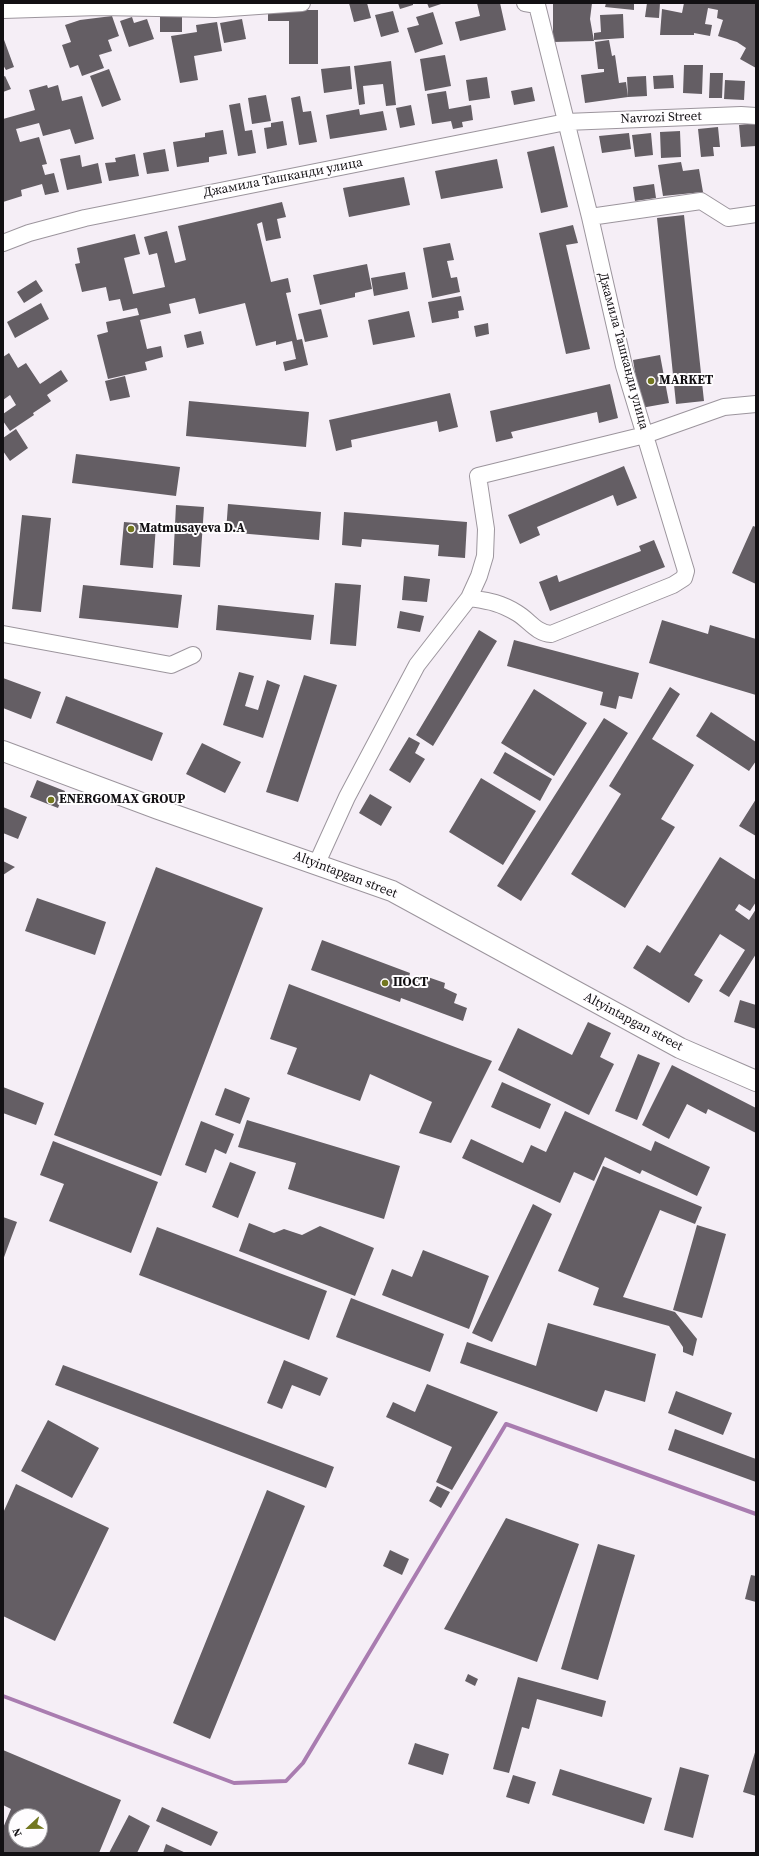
<!DOCTYPE html>
<html>
<head>
<meta charset="utf-8">
<style>
	body { margin:0 }
	#map { position:relative; width:759px; height:1856px; overflow:hidden; background:#f5eef6; font-family:"Source Serif 4",serif }
	canvas { display:block }
	.frame { position:absolute; inset:0; border:4px solid #121013; pointer-events:none }
	.north { position:absolute; left:8px; top:1808px; width:40px; height:40px; box-sizing:border-box; background:#fffdff; border:1px solid #a09ea1; border-radius:50%; rotate:248deg; font-size:11px; font-weight:700; line-height:16px; text-align:center; color:#121013 }
	.north::after { content:''; display:block; margin:auto; width:14px; height:18px; background:#73771f; clip-path:polygon(50% 0,100% 100%,50% 72%,0 100%) }
</style>
</head>
<body>
<div id="map">
<canvas width="759" height="1856"></canvas>
<div class="frame"></div>
<div class="north">N</div>
</div>
<script>
const c = document.querySelector('canvas').getContext('2d');
c.lineJoin = 'round';
function strokePath(path, color, width, dash) {
  c.strokeStyle = color;
  c.lineWidth = width;
  c.lineCap = dash ? 'butt' : 'round';
  c.setLineDash(dash || []);
  c.stroke(path);
}
function fill(path, color) {
  c.fillStyle = color;
  c.fill(path, 'evenodd');
}
function drawText(font, color, halo, rows, align = 'center') {
  c.font = font + ' "Source Serif 4",serif';
  c.lineWidth = 4;
  c.setLineDash([]);
  c.textBaseline = 'middle';
  c.strokeStyle = halo;
  c.fillStyle = color;
  for (const [text, x, y, turn = 0] of rows) {
    c.save();
    c.translate(x, y);
    c.rotate((+turn || 0) * Math.PI / 180);
    c.textAlign = isNaN(turn) ? turn : align;
    if (halo) c.strokeText(text, 0, 0);
    c.fillText(text, 0, 0);
    c.restore();
  }
}
const stream = new Path2D(`
	M3,1696L234,1783L286,1781L303,1763L506,1424L756,1514`);
const building = new Path2D(`
	M349,3H367L371,18L354,22Z
	M398,3H413V5L400,9Z
	M427,3H444L429,8Z
	M477,3H500L506,30L460,41L455,22L480,16Z
	M553,3H592L590,19L594,41L553,42Z
	M606,3H634V10L605,7Z
	M647,3H660L659,18L645,17Z
	M684,3H756V68L740,59L746,48L737,42L718,36L723,20L717,18L718,10L708,8L705,24L712,25L710,36L694,33V35H660L662,9L682,13Z
	M268,10H318V64H289V21H268Z
	M393,11L399,32L381,37L375,15Z
	M433,12L443,44L415,53L407,28L419,25L416,17Z
	M160,13H182V32H160Z
	M623,14L624,38L594,40V33L601,32L600,15Z
	M112,16L119,36L108,40L112,51L99,55L104,68L82,76L78,65L70,68L62,45L71,42L65,25L80,20Z
	M132,17L134,23L147,19L154,39L129,47L120,21Z
	M242,19L246,39L224,43L220,23Z
	M217,22L222,51L194,56L198,80L180,83L171,36L197,32L196,25Z
	M3,37L14,67L6,70L3,65Z
	M609,40L612,56L615,55L619,83L626,82L628,97L585,103L581,75L604,72V69H598L595,42Z
	M445,55L451,86L425,91L420,59Z
	M391,61L396,105L386,106L383,84L363,86L365,104L359,105L354,66Z
	M684,65H703L702,94L683,93Z
	M350,66L352,89L324,93L321,69Z
	M109,69L121,100L102,107L90,76Z
	M710,73H723L722,98H709Z
	M673,75L674,88L654,89L653,76Z
	M5,76L11,89L3,92V77Z
	M646,76L647,96L628,97L627,77Z
	M487,77L490,98L469,101L466,80Z
	M725,80L745,81L744,100L724,99Z
	M47,85L48,88L58,85L62,101L82,96L94,139L75,144L70,129L43,136L39,123L16,129L20,142L39,137L47,164L42,165L45,175L54,173L59,192L45,195L42,184L21,190L22,196L3,202V119L35,110L29,90Z
	M532,87L535,101L514,105L511,91Z
	M446,91L449,109L471,105L473,120L462,122L463,127L453,129L451,121L432,124L427,94Z
	M266,95L271,121L252,124L248,98Z
	M300,96L303,112L311,111L317,142L299,145L291,98Z
	M240,103L245,131L252,130L256,153L238,156L229,105Z
	M411,105L415,125L400,128L396,108Z
	M359,109L360,115L383,111L387,130L330,139L326,115Z
	M283,121L287,145L267,149L264,128L271,127V123Z
	M756,123V146L741,147L739,125Z
	M718,127L720,147H713L714,156L701,157L698,129Z
	M223,130L227,154L209,157V162L177,167L173,142L205,137V133Z
	M680,131L681,157L661,158L660,132Z
	M629,133L631,149L602,153L599,136Z
	M651,133L653,155L635,157L632,135Z
	M554,146L568,207L541,213L527,152Z
	M165,149L169,171L147,174L143,153Z
	M135,154L139,176L109,181L105,163L116,162L115,158Z
	M80,155L82,167L98,163L102,183L67,190L60,159Z
	M497,159L503,188L441,199L435,171Z
	M681,162L683,171L699,169L703,192L663,196L658,165Z
	M404,177L410,205L349,217L343,188Z
	M654,184L656,198L635,201L633,187Z
	M282,202L286,217L277,219L281,238L266,241L262,222L257,224L271,282L288,278L291,292L286,293L297,340L302,339L308,365L285,371L283,362L296,359L292,341L276,345V341L256,346L245,303L199,314L195,298L169,304L171,313L140,320L147,349L161,346L163,357L145,362L147,370L108,379L97,335L108,332L106,322L139,315L137,308L123,311L120,299L109,301L106,287L82,292L75,264L80,263L77,248L135,234L140,254L124,258L133,294L165,287L157,253L149,255L144,237L167,231L175,263L186,260L178,226Z
	M684,215L704,401L676,404L657,218Z
	M573,225L578,243L566,245L590,349L566,354L539,233Z
	M450,243L454,260L447,261L451,278L457,277L460,292L432,298L423,248Z
	M367,264L372,289L355,293V297L320,305L313,275Z
	M405,272L408,289L374,296L371,278Z
	M36,280L43,291L24,303L17,292Z
	M461,296L464,310L458,311L459,318L432,323L428,302Z
	M41,303L49,319L15,338L7,322Z
	M321,309L328,337L305,342L298,314Z
	M409,311L415,337L373,345L368,320Z
	M488,323L489,334L476,337L474,326Z
	M201,331L204,344L187,348L184,335Z
	M9,353L18,368L26,363L40,384L61,370L68,381L47,395L51,401L33,413L34,415L10,431L3,421V414L16,405L10,395L3,400V357Z
	M660,355L669,403L641,408L633,360Z
	M125,376L130,397L110,401L105,381Z
	M610,384L618,418L599,423L597,412L511,432L513,438L496,442L490,411Z
	M450,393L458,427L439,432L437,421L351,440L352,447L336,451L329,420Z
	M189,401L309,412L306,447L186,436Z
	M16,429L28,448L10,461L3,451V438Z
	M76,454L180,467L176,496L72,483Z
	M624,466L637,498L617,506L613,495L537,527L540,535L520,544L508,515Z
	M228,504L321,512L319,540L226,532Z
	M176,505L204,507L200,567L173,565Z
	M344,512L467,522L465,558L438,556L439,545L362,539L361,547L342,545Z
	M22,515L51,518L41,612L12,609Z
	M124,522L156,525L153,568L120,565Z
	M753,526L756,527V584L732,573Z
	M654,540L665,567L550,611L539,582L557,575L559,582L641,551L639,546Z
	M404,576L430,579L427,602L402,600Z
	M335,583L361,585L356,646L330,644Z
	M83,585L182,595L178,628L79,618Z
	M218,605L314,615L311,640L216,630Z
	M400,611L424,616L420,632L397,628Z
	M662,620L708,634L710,625L756,639V695L649,663Z
	M479,630L497,641L433,746L416,735Z
	M514,640L639,673L632,699L619,696L616,709L600,705L603,692L507,666Z
	M239,672L254,676L245,706L258,710L267,680L280,685L263,738L223,725Z
	M304,675L337,685L298,802L266,792Z
	M3,678L41,692L31,719L3,708Z
	M670,687L680,694L652,739L694,765L661,819L675,827L625,908L571,874L621,794L609,786Z
	M534,689L587,723L554,776L501,743Z
	M66,696L163,733L152,761L56,723Z
	M711,712L756,742V761L749,771L696,736Z
	M604,718L628,733L521,901L497,886Z
	M409,737L420,743L415,753L425,759L410,783L389,770Z
	M202,743L241,762L225,793L186,774Z
	M505,752L552,779L540,801L493,773Z
	M481,778L536,811L503,865L449,832Z
	M37,780L65,791L58,808L30,797Z
	M370,794L392,807L381,826L359,813Z
	M756,799V836L739,826Z
	M3,807L27,817L18,839L3,833Z
	M720,857L756,880V902L750,911L739,904L735,910L749,920L756,909V954L729,997L719,991L745,950L720,934L694,975L703,980L689,1003L633,968L647,945L660,953Z
	M3,861L15,867L3,875Z
	M156,867L263,908L161,1176L54,1135Z
	M37,898L106,922L95,955L25,931Z
	M322,940L410,973L409,977L420,981L422,975L445,983L444,988L457,994L454,1003L467,1008L463,1021L401,998L400,1002L311,970Z
	M289,984L492,1061L451,1143L419,1133L432,1102L370,1074L360,1101L287,1074L297,1048L270,1039Z
	M740,1000L756,1005V1029L734,1022Z
	M588,1022L611,1033L600,1057L614,1064L589,1115L498,1070L518,1028L572,1055Z
	M638,1054L660,1063L637,1120L615,1111Z
	M672,1065L756,1108V1133L708,1109L706,1114L687,1104L669,1139L642,1125Z
	M502,1082L551,1104L540,1129L491,1107Z
	M3,1087L44,1103L36,1125L3,1113Z
	M225,1088L250,1098L240,1124L215,1115Z
	M565,1111L651,1151L655,1141L710,1167L697,1196L642,1170L640,1174L605,1157L594,1181L574,1172L560,1203L462,1158L471,1139L523,1163L531,1145L546,1152Z
	M247,1120L400,1166L384,1219L288,1189L296,1163L238,1147Z
	M201,1121L234,1134L226,1154L215,1149L206,1173L185,1165Z
	M53,1141L158,1182L131,1253L49,1221L64,1184L40,1175Z
	M230,1162L256,1172L238,1218L212,1207Z
	M603,1166L702,1207L695,1224L660,1210L623,1297L675,1312L697,1339L693,1356L683,1352V1347L669,1326L593,1305L599,1288L558,1271Z
	M533,1204L552,1214L492,1342L472,1333Z
	M3,1217L17,1222L3,1260Z
	M249,1223L274,1233L284,1229L302,1235L320,1226L374,1248L355,1296L239,1251Z
	M697,1225L726,1234L702,1318L673,1310Z
	M157,1227L327,1291L309,1340L139,1275Z
	M423,1250L489,1276L469,1329L382,1295L392,1269L412,1277Z
	M351,1298L444,1334L430,1372L336,1337Z
	M548,1323L656,1354L645,1402L605,1390L597,1412L460,1363L467,1342L536,1366Z
	M284,1360L328,1378L320,1396L292,1385L282,1409L267,1403Z
	M63,1365L334,1467L326,1488L55,1385Z
	M427,1384L498,1412L452,1490L436,1482L452,1447L386,1417L393,1402L415,1412Z
	M676,1391L732,1413L723,1435L668,1413Z
	M48,1420L99,1448L72,1498L21,1471Z
	M675,1429L756,1459V1482L668,1450Z
	M16,1484L109,1528L55,1641L3,1616V1513Z
	M437,1486L450,1492L441,1508L429,1501Z
	M267,1490L305,1506L210,1739L173,1723Z
	M506,1518L579,1544L537,1662L444,1629Z
	M598,1544L635,1555L598,1680L561,1669Z
	M390,1550L409,1559L402,1575L383,1566Z
	M751,1575L756,1576V1602L745,1599Z
	M468,1674L478,1679L475,1686L465,1681Z
	M518,1677L606,1701L602,1717L537,1699L529,1729L522,1727L509,1773L493,1769Z
	M415,1743L449,1754L443,1775L408,1764Z
	M756,1749V1796L743,1792Z
	M3,1750L121,1800L99,1853H3V1828L11,1809L3,1805ZM16,1816H40V1840H16Z
	M680,1767L709,1775L693,1838L664,1830Z
	M560,1769L652,1798L644,1824L552,1795Z
	M513,1775L536,1782L529,1804L506,1797Z
	M162,1807L218,1832L211,1846L156,1821Z
	M129,1815L150,1826L137,1853H109Z
	M166,1844L186,1853H163Z`);
const minor = new Path2D(`
	M3,10L99,7L215,9L302,3
	M590,217L701,201L728,218L756,214
	M3,243L29,233L85,218L566,122L741,115L756,116
	M469,598C488,601 499,602 517,613C529,620 536,633 551,634L673,585L684,578L686,571L624,366L590,217L537,5L525,3
	M3,634L171,665L193,655
	M317,863L347,797L417,665L469,598L479,576L485,556L486,529L478,476L645,435L724,407L756,404`);
const tertiary = new Path2D(`
	M3,751L158,809L392,891L680,1048L756,1081`);
const markers = [
	[651,381,4,"#73771f"],
	[131,529,4,"#73771f"],
	[51,800,4,"#73771f"],
	[385,983,4,"#73771f"]
];
const streetNames = [
	["Navrozi Street",661,118,-2],
	["Джамила Ташканди улица",283,178,-11],
	["Джамила Ташканди улица",623,351,75],
	["Altyintapgan street",345,875,21],
	["Altyintapgan street",633,1022,28]
];
const poiNames = [
	["MARKET",659,381],
	["Matmusayeva D.A",139,529],
	["ENERGOMAX GROUP",59,800],
	["ПОСТ",393,983]
];
strokePath(stream, '#a97cb0', 4);
fill(building, '#645e64');
strokePath(minor, '#9c959d', 18);
strokePath(tertiary, '#9c959d', 22);
strokePath(minor, '#fff', 16);
strokePath(tertiary, '#fff', 20);
for (const [x, y, r, color] of markers) {
  const dot = new Path2D();
  dot.arc(x, y, r, 0, 2 * Math.PI);
  c.fillStyle = color;
  c.fill(dot);
  strokePath(dot, '#fffdff', 1.5);
}
drawText('13px', '#121013', '#fffdff', streetNames);
drawText('bold 13px', '#121013', '#fffdff', poiNames, 'left');
</script>
</body>
</html>
